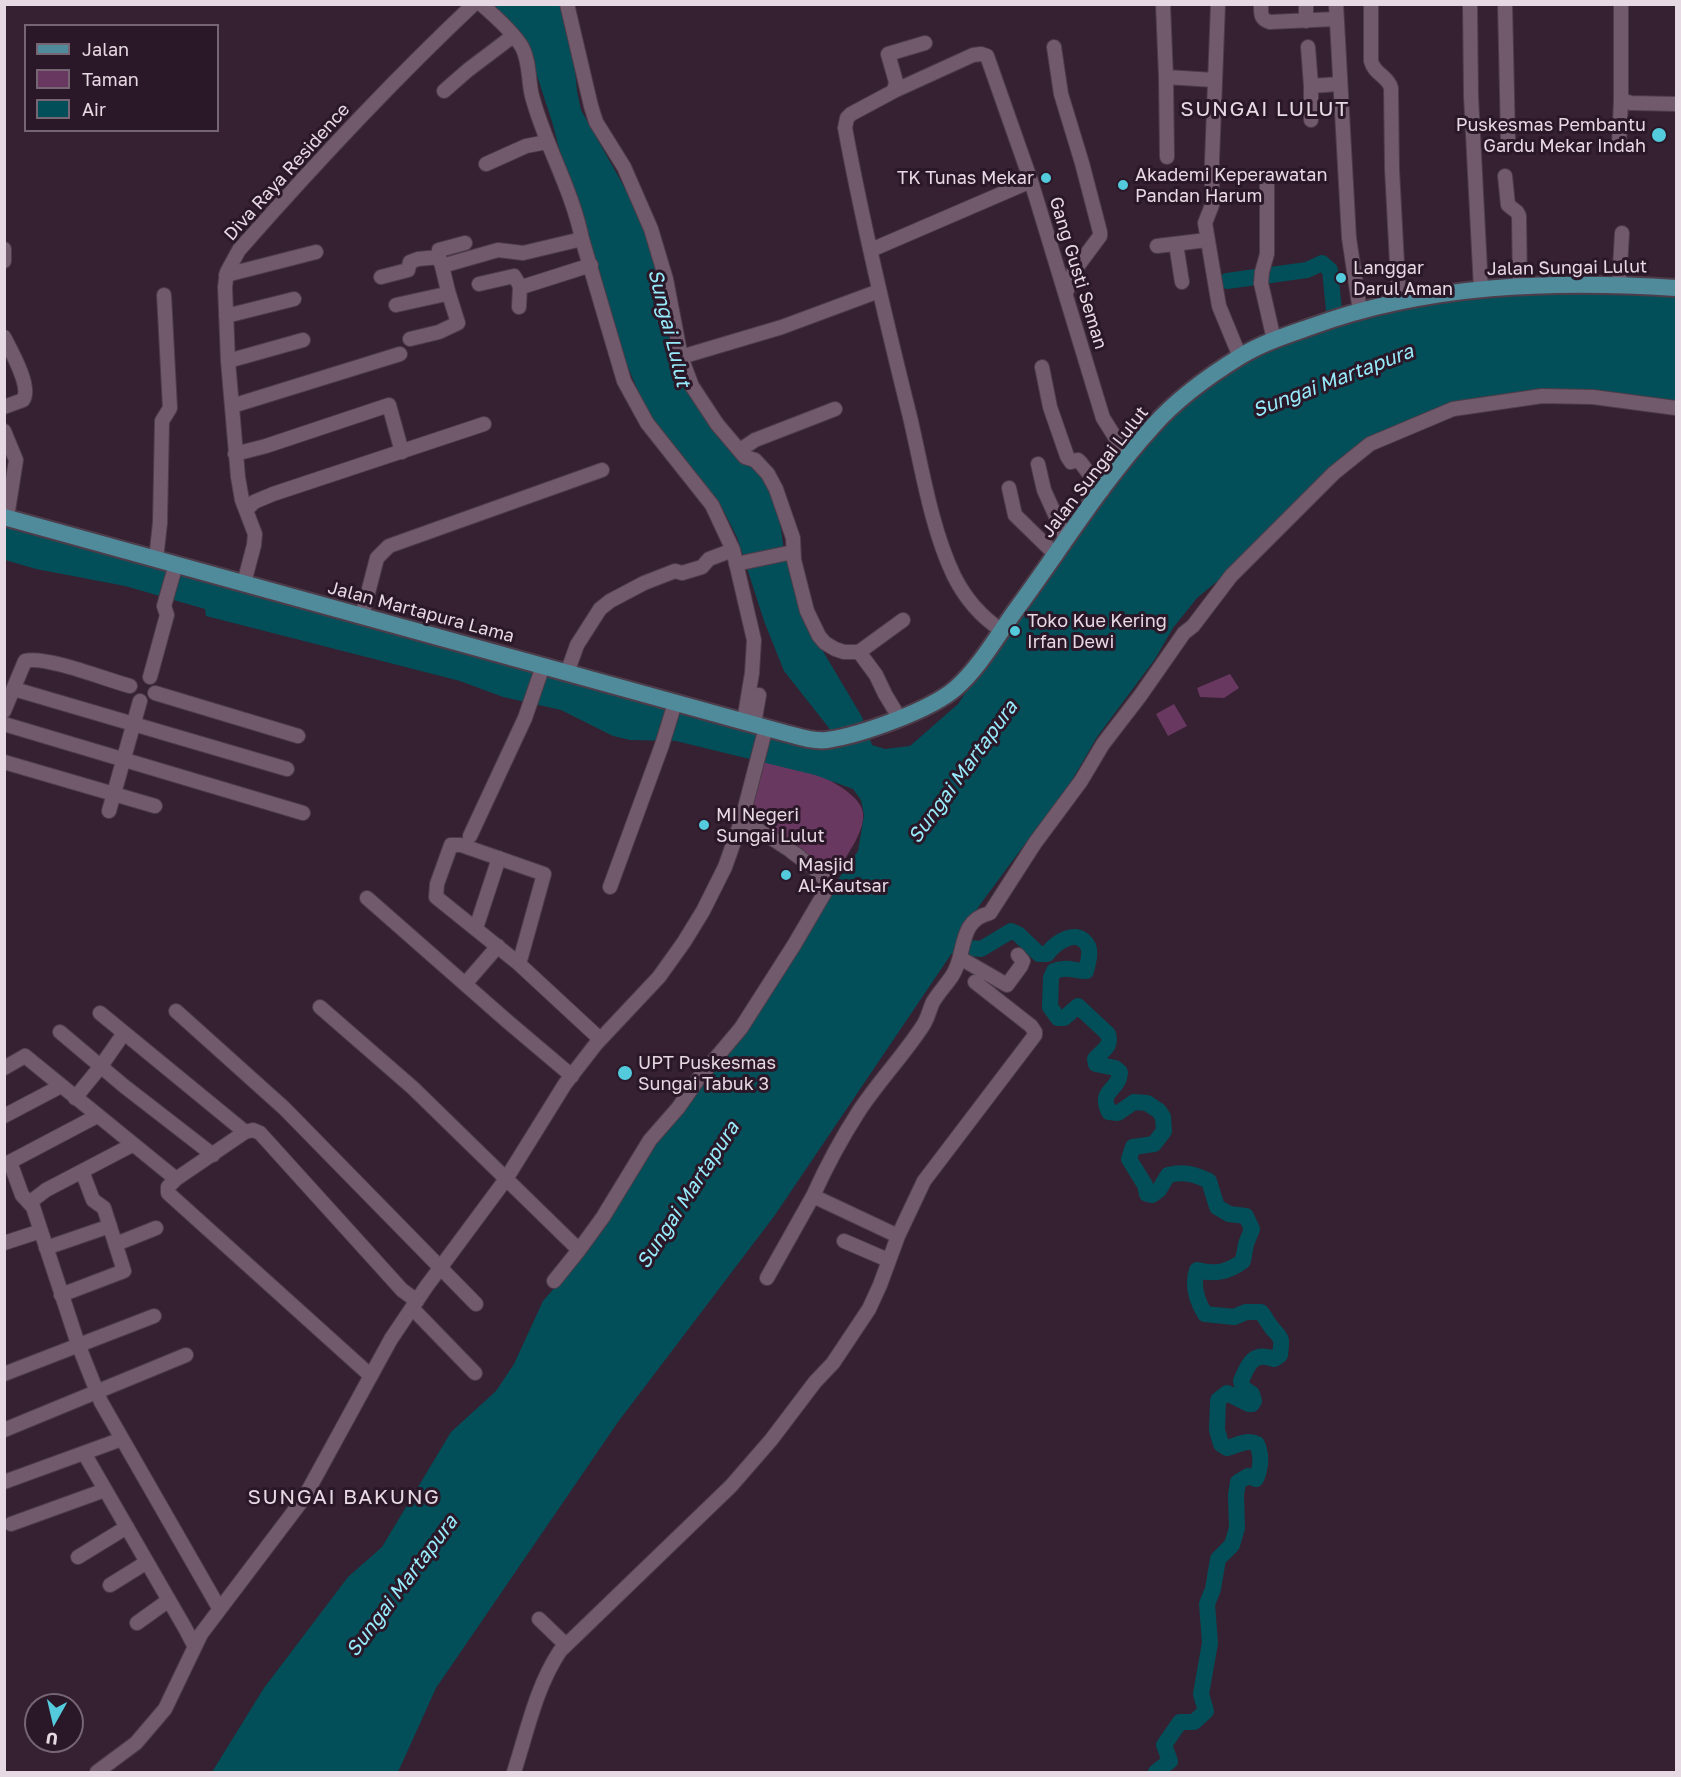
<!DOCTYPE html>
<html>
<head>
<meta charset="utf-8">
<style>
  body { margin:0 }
  #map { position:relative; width:1681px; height:1777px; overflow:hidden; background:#352131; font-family:"Golos Text",sans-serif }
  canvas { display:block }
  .frame { position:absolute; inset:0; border:6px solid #e7d9e3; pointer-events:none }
  .legend { position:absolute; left:24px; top:24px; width:195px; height:108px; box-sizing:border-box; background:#2a1727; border:2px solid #766572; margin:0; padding:8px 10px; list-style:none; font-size:18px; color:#e7d9e3 }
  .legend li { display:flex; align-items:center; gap:12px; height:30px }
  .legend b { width:30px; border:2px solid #766572 }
  .north { position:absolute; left:24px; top:1693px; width:60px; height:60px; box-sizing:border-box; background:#2a1727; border:2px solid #766572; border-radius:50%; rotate:188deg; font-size:16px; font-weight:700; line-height:24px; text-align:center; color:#e7d9e3 }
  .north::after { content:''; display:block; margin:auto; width:21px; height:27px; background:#54cadd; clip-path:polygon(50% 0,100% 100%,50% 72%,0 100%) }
</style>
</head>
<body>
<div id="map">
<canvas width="1681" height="1777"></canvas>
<div class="frame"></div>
<ul class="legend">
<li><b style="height:8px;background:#508b9c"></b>Jalan</li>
<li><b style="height:16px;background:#693861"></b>Taman</li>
<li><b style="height:16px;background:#034f59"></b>Air</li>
</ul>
<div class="north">U</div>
</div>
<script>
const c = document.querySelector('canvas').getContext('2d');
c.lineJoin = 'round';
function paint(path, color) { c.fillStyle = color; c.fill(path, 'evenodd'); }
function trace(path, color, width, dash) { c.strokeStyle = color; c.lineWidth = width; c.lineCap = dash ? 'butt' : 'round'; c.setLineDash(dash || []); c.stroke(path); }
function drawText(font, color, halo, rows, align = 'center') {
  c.font = font + ' "Golos Text",sans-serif'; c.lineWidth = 6; c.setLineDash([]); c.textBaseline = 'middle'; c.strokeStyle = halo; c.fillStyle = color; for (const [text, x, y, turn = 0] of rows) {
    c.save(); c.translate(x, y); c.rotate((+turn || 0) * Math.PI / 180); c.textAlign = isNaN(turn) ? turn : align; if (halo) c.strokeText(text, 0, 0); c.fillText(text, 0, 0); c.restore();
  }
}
paint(new Path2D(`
  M 1230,674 L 1239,688 L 1224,698 L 1200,697 L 1197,688 Z
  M 1174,704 L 1187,726 L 1168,736 L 1156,714 Z
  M 762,760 C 774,763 786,764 798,767 C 816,772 856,791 862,809 C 866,820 859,835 854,844 C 847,855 842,866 832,874 L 749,818 Z`), '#693861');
paint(new Path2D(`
  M 491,5 L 563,5 L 574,58 L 577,91 L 581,110 L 631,199 L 649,243 L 677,363 L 756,467 L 778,508 L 783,544 L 798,600 L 817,641 L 862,717 L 872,745 L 885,749 L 910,746 L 958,704 L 998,644 L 1138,451 L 1200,391 L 1260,353 L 1348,321 L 1449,295 L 1565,287 L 1676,294 L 1676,405 L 1606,396 L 1454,407 L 1373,441 L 1245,558 L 1197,598 L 1173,628 L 1155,659 L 1097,737 L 1057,806 L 1042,821 L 979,906 L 956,947 L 775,1215 L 618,1422 L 436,1688 L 398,1772 L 212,1772 L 264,1688 L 348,1577 L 382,1547 L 451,1432 L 496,1391 L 514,1364 L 543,1301 L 577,1262 L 634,1169 L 858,851 L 864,815 L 861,800 L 853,789 L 815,775 L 676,741 L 630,740 L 613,736 L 561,710 L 503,697 L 460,681 L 206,616 L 205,609 L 125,586 L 36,569 L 5,560 L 4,527 L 743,728 L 819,747 L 834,747 L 829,728 L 784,671 L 764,621 L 737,537 L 718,500 L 685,464 L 651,422 L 617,341 L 585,223 L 562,160 L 553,125 L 533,63 L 508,18 Z`), '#034f59');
trace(new Path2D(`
  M 1227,281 L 1307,270 L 1322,263 L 1330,270 L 1336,331
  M 949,943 L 956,947 L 981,949 L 1011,931 L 1018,934 L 1039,954 L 1047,954 C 1056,942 1078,927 1088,946 C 1091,953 1088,963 1086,971 C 1075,971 1067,966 1054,971 L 1051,978 L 1050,1007 L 1058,1018 L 1064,1018 L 1078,1006 L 1108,1034 C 1112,1048 1102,1050 1095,1059 L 1096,1064 L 1115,1068 L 1120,1072 C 1119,1092 1098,1089 1109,1112 L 1118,1113 L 1134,1102 L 1147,1103 L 1159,1111 L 1163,1117 L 1164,1131 L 1154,1144 L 1133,1147 L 1129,1159 L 1145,1185 L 1147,1194 L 1152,1195 L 1159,1190 L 1168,1175 C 1184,1171 1194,1174 1209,1181 L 1217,1207 L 1229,1214 L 1246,1216 L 1252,1229 L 1246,1244 L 1243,1261 C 1228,1272 1215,1275 1197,1270 C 1192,1285 1197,1301 1205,1314 L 1234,1317 L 1246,1312 L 1261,1312 C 1265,1317 1268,1323 1272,1328 C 1283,1341 1282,1337 1280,1355 L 1274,1359 C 1253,1351 1248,1364 1241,1381 L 1243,1388 L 1252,1394 L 1254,1401 L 1252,1404 L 1249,1404 L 1227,1393 L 1218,1400 L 1217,1430 L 1221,1444 L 1227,1448 C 1238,1445 1247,1439 1257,1444 C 1262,1455 1261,1468 1256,1479 L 1248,1476 L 1238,1482 L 1236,1495 L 1237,1528 L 1232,1545 L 1218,1559 L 1213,1589 L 1207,1604 L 1210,1643 L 1201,1694 L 1206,1711 L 1194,1722 L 1180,1722 L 1164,1745 L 1170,1761 L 1156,1772`), '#034f59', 16);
const minor = new Path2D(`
  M 481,4 C 495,16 512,31 522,47 C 530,62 528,80 532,96 C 545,145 572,189 582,239 L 624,381 L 647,423 L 712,505 L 733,550 L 754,640 L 752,673 L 744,721
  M 567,4 L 591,106 L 596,122 L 624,167 L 651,229 L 666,279 L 681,357 L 692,386 L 717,424 L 745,457 L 755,460 L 768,474 L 776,489 L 793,538 L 794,560 L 807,611 L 819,636 L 825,643 L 835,649 L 844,652 L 859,652 L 903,620
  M 1163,4 L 1166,77 L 1214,80
  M 1218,4 L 1212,161 L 1212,205 L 1205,223 L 1219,306 L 1240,357
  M 1261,4 C 1261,14 1260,19 1270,22 L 1335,19
  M 1306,4 L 1306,21
  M 1336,4 L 1349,238 L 1360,311
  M 1371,4 L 1371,61 C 1374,74 1388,76 1391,88 L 1392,169 L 1399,301
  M 1470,4 L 1471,96 L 1481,289
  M 1505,4 L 1508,139
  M 1621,4 L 1621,100 L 1631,103 L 1676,104
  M 925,43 L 888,54 L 896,82 L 894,91 L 851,114 L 847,118 L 845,128 C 863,225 886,321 910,417 C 922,468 931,528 954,576 C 965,598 980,616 1001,630
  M 1054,47 L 1061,94 L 1082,163 L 1100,232 L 1100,236 L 1074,271 L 1066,293
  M 1308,47 L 1311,86 L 1311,120
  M 1166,77 L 1167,157
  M 1311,86 L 1339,84
  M 444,91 L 468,70 L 513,36
  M 894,91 L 973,55 L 981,54 L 987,56 L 1031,181 L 1103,418 L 1127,456
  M 1619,144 L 1621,100
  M 486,164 L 526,146 L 547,142
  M 1505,176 L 1508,205 L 1517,212 L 1519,216 L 1520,286
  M 1267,177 L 1267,254 L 1262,272 L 1261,283 L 1274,340
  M 1176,244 L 1182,282
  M 1157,246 L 1207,240
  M 4,249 L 4,261
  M 871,250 L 1031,181
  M 439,257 L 439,250 L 465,243
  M 226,275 L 316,252
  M 381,277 L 408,270 L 410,262 L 418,259 L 439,257 L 442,266
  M 479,284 L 514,276 L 520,286 L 525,286 L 591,265
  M 1619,285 L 1622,233
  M 396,305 L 446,294 L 448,291 L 442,266 L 498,250 L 523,253 L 582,239
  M 519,307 L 520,286
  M 226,316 L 294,299
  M 4,337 C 11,351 32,387 23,400 L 4,407
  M 410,339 L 439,332 L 458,323 L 448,291
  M 681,357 L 782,327 L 879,291
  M 228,361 L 303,340
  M 1042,367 L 1050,407 L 1067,456 L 1071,462 L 1078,460 L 1081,463 L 1102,491
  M 232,406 L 400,354
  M 4,431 L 16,460 L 7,517
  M 740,450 L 755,440 L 835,409
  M 235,454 L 266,446 L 389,405 L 402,452
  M 1038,464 L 1044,490 L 1066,539
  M 1009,488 L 1015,515 L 1056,555
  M 246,510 L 254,502 L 273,494 L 484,424
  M 156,559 L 160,523 L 162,421 L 170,408 L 164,295
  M 736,564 L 793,552
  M 244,583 L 254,545 L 255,534 L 242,500 L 238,477 L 228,361 L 225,287 L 227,272 L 239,250 C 314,165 391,82 474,4
  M 362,616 L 377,558 L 389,546 L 602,470
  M 859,652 L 876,675 L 885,694 L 900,719
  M 567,673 L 577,645 L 600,609 L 610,601 L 644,583 L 675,571 L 682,573 L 702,567 L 709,559 L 733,550
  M 150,677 L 167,615 L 164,606 L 176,564
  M 14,689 L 287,769
  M 155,693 L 298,736
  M 4,711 L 25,661 C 45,655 107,680 130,686
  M 4,724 L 303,813
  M 754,724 L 759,695
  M 4,762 L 155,806
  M 109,811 L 140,701
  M 742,819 L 799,856
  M 470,836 L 525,718 L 543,666
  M 610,887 L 662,745 L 675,703
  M 367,898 L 507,1021 L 572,1076
  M 476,928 L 499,858
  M 960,958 L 1007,985 L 1021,966 L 1023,961 L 1018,955
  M 518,963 L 521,957 L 544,874 L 461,845 L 451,845 L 437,884 L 436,897 L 518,963 L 600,1039
  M 465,984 L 498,946
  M 320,1007 L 413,1088 L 579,1250 L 554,1281
  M 176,1011 L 284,1108 L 476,1304
  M 100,1013 L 245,1132
  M 60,1032 L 124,1086 L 213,1155
  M 4,1068 L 25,1056 L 176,1179
  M 75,1098 L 101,1066 L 124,1033
  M 4,1116 L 61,1086
  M 10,1162 L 22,1195 L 33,1207 L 78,1344 L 101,1402 L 219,1608
  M 4,1165 L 97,1116
  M 813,1196 C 826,1167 841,1139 859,1111 C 878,1082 903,1056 922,1027 C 928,1019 929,1010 933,1002 C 939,992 946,985 952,976 C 967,954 957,921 990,913 L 1035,843 L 1081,781 L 1103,744 L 1140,696 L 1184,633 L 1193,626 L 1231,576 L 1334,473 L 1370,444 L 1453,409 L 1542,396 L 1593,397 L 1676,408
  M 29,1203 L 46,1190 L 132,1145
  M 844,1241 L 888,1260
  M 4,1243 L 41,1231
  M 116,1244 L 156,1228
  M 46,1248 L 110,1226
  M 579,1250 L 603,1217 L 650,1140 L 678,1108 L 699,1078 L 741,1028 L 794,945 L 828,887 C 824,872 803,861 791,851
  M 767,1278 L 813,1196 L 898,1236
  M 61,1295 L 124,1271 L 104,1208 L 93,1200 L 82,1171
  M 412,1308 L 475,1373
  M 4,1374 L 154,1316
  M 371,1376 L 168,1193 L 168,1187 L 176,1179 L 245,1132 L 253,1130 L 260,1133 L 402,1290 L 417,1301
  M 4,1430 L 186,1355
  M 84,1453 L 185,1628 L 195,1647
  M 4,1482 L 122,1439
  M 11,1524 L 105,1490
  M 78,1557 L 127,1527
  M 110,1585 L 147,1562
  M 539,1619 L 566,1645
  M 137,1623 L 169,1600
  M 97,1772 L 136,1743 L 165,1709 L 201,1634 L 304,1498 L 391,1339 L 426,1287 L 506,1179 L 565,1084 L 596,1044 L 659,977 L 684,942 L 703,911 L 725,867 L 742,819 L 766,727
  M 514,1772 C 527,1732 536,1687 560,1651 L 731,1486 L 771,1440 L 815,1382 L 833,1363 L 869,1309 L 880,1285 L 898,1236 L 924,1181 L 1035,1035 L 1035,1032 L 1031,1026 L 975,982`);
const major = new Path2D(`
  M 4,517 L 785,733 C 798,736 813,742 827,740 C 861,735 931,710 956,688 C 981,666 998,634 1018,607 C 1062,547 1102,482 1153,426 C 1177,399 1210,375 1241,356 C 1262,343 1287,335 1310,327 C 1427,284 1553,280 1676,288`);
trace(minor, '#4d3c49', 16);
trace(major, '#4d3c49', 20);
trace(minor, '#715a6c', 14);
trace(major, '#508b9c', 16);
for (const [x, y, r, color] of [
  [1659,135,8,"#54cadd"],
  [1046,178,6,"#54cadd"],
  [1123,185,6,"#54cadd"],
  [1341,278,6,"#54cadd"],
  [1015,631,6,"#54cadd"],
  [704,825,6,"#54cadd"],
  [786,875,6,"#54cadd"],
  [625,1073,8,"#54cadd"]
]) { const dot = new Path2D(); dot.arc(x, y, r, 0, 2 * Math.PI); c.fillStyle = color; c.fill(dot); trace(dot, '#2a1727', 2); }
drawText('18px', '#e7d9e3', '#2a1727', [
  ["Puskesmas Pembantu",1646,125,"right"],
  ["Gardu Mekar Indah",1646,146,"right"],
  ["Akademi Keperawatan",1135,175],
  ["Pandan Harum",1135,196],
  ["TK Tunas Mekar",1034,178,"right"],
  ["Langgar",1353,268],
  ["Darul Aman",1353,289],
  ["Toko Kue Kering",1027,621],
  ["Irfan Dewi",1027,642],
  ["MI Negeri",716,815],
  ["Sungai Lulut",716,836],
  ["Masjid",798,865],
  ["Al-Kautsar",798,886],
  ["UPT Puskesmas",638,1063],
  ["Sungai Tabuk 3",638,1084]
], 'left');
drawText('18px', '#e7d9e3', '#2a1727', [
  ["Diva Raya Residence",287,172,-48],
  ["Jalan Sungai Lulut",1567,268,-1],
  ["Gang Gusti Seman",1078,273,73],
  ["Jalan Sungai Lulut",1095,472,-52],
  ["Jalan Martapura Lama",421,612,15]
]);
drawText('italic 20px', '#97ecfb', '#2a1727', [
  ["Sungai Lulut",669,328,76],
  ["Sungai Martapura",1333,381,-21],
  ["Sungai Martapura",963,772,-54],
  ["Sungai Martapura",688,1195,-57],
  ["Sungai Martapura",402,1586,-53]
]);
c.letterSpacing = '1.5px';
drawText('21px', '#e7d9e3', '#2a1727', [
  ["SUNGAI LULUT",1265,109],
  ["SUNGAI BAKUNG",344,1497]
]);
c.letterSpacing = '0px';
</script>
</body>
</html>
